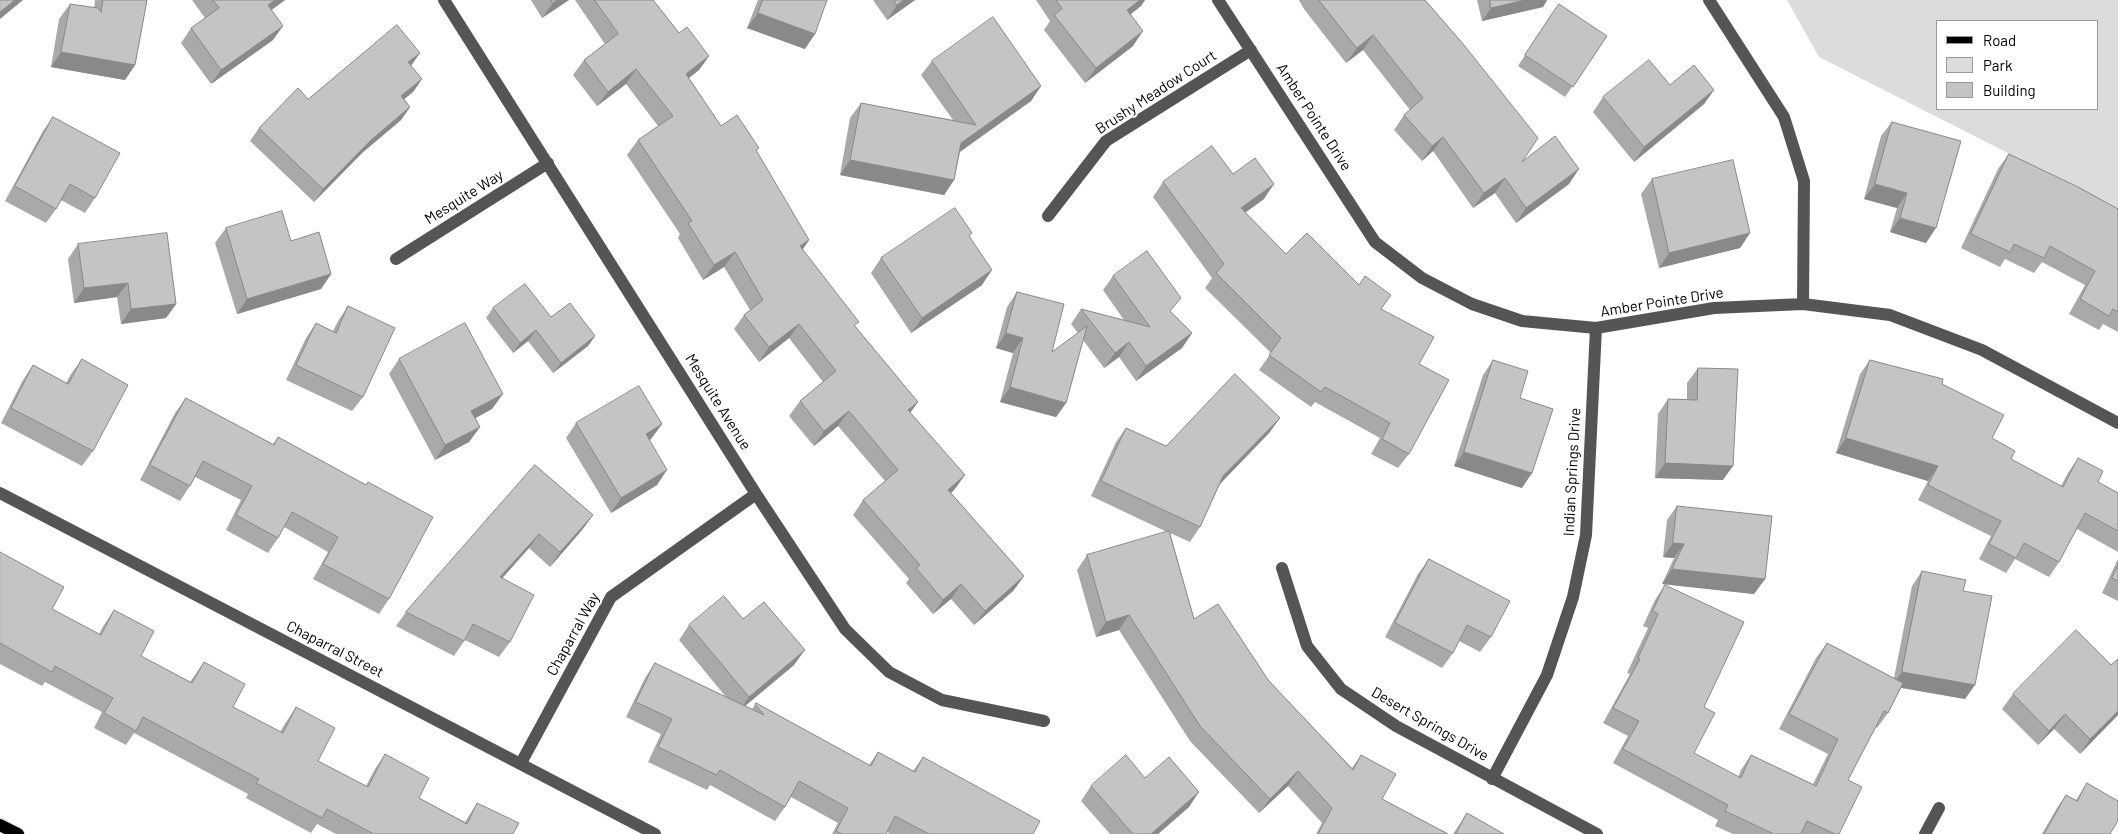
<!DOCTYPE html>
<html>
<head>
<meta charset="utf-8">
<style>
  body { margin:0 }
  #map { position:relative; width:2118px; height:834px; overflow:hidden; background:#fff; font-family:Barlow,sans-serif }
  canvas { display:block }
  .legend { position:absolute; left:1936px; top:20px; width:162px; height:90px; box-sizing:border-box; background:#fff; border:1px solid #999; margin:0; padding:6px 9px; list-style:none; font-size:15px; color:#000 }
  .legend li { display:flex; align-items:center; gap:10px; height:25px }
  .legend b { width:25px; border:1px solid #999 }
</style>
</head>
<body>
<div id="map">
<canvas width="2118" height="834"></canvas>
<ul class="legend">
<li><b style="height:6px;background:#000"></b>Road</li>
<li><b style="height:14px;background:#dcdcdc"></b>Park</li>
<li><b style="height:14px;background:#c4c4c4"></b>Building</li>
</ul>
</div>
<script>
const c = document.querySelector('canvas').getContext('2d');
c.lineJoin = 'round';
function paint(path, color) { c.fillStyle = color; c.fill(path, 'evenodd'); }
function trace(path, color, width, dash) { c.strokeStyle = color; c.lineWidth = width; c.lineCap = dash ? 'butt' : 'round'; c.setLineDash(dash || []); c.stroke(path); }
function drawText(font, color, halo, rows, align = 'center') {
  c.font = font + ' Barlow,sans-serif'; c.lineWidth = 4; c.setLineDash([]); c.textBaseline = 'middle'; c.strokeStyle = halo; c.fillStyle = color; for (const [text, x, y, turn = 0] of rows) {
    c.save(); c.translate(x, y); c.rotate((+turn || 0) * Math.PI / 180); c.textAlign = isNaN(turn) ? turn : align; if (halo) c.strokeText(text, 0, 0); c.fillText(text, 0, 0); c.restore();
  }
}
paint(new Path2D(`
  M 1787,0 L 2118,0 L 2118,209 L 1819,57 ZM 1937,21 L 2097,21 L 2097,109 L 1937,109 Z`), '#dcdcdc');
const major = new Path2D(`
  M 0,825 L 18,834`);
trace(major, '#dbdbdb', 14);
trace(new Path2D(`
  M 444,0 L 756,494 L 845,629 L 889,672 L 942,700 L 1044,721
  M 1218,0 L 1375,242 L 1422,278 L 1472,304 L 1522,321 L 1596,328 L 1714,308 L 1803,304 L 1890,315 L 1982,350 L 2118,423
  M 1709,0 L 1784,117 L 1804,181 L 1803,304
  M 1048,216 L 1106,141 L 1251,50
  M 396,259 L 548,163
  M 0,493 L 655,834
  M 1282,568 L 1307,646 L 1341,689 L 1396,726 L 1597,834
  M 521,763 L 611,597 L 756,494
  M 1492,779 L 1547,675 L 1573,597 L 1586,535 L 1596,328
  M 1925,834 L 1939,808`), '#555', 12);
trace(major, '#000', 12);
paint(new Path2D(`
  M 95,0 L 147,0 L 135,65 L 125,80 L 51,67 L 59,19 L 70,4 L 94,8 Z
  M 192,0 L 285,0 L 271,10 L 273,40 L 211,84 L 181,43 L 191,28 L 205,18 Z
  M 531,0 L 569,0 L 542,18 Z
  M 575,0 L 653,0 L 679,33 L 709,56 L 699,70 L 689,78 L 721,126 L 756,151 L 809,240 L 802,250 L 855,326 L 918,402 L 910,413 L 965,475 L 954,490 L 951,493 L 1024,576 L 1013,591 L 974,625 L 951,599 L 933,614 L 906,583 L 909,579 L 853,515 L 863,500 L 885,481 L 838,426 L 814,446 L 789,416 L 800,401 L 823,382 L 789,338 L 759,362 L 734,329 L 744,315 L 750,310 L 724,267 L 703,280 L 678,238 L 680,234 L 627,155 L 638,140 L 658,126 L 626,84 L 597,106 L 573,75 L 584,60 L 605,44 Z
  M 758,0 L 827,0 L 805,49 L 747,28 Z
  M 873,0 L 915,0 L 887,20 Z
  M 1036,0 L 1145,0 L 1141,6 L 1130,14 L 1133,46 L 1085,83 L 1044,30 L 1050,21 Z
  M 1299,0 L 1425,0 L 1522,162 L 1569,184 L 1516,223 L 1495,193 L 1473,208 L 1433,151 L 1422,161 L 1394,130 L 1404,115 L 1410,110 L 1363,50 L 1346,63 L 1304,9 Z
  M 1477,0 L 1547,0 L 1543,7 L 1482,21 Z
  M 1551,15 L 1607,36 L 1565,97 L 1518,66 Z
  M 932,61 L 1041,86 L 1031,101 L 960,152 L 954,180 L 944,195 L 840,175 L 850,118 L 861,103 L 953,120 L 921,75 Z
  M 411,66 L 422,79 L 413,92 L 404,99 L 410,107 L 401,120 L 362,153 L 314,202 L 250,141 L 259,128 L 308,99 Z
  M 1670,85 L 1714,90 L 1704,104 L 1634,162 L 1593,112 L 1603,97 Z
  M 53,117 L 95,198 L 85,213 L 61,200 L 56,209 L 46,223 L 5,201 L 43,131 Z
  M 1892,122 L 1926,243 L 1890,232 L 1897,208 L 1864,199 L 1881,136 Z
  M 2009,154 L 2118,209 L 2118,332 L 2103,324 L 2099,330 L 2069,314 L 2085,285 L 2042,262 L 2034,273 L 2005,259 L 2000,267 L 1961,248 L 1998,169 Z
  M 1233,174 L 1264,199 L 1245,213 L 1286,254 L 1382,309 L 1419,364 L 1409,454 L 1398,468 L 1371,454 L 1380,438 L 1315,402 L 1311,407 L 1259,370 L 1271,353 L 1205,288 L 1212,278 L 1153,197 L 1163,182 Z
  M 1652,179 L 1750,233 L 1740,248 L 1659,268 L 1641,194 Z
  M 226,228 L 291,241 L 331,274 L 321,289 L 237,314 L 215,243 Z
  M 970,236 L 982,285 L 911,333 L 871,273 L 881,258 Z
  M 78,244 L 176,304 L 166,318 L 121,324 L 117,297 L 74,303 L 68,259 Z
  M 1113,276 L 1171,312 L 1192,333 L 1182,348 L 1136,381 L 1119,357 L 1104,368 L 1083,340 L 1066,403 L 1056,417 L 1000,402 L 1013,353 L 996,348 L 1007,307 L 1017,292 L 1052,352 L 1078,333 L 1071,324 L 1081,309 L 1124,320 L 1103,290 Z
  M 348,306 L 363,397 L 352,411 L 286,380 L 306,338 L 316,323 L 333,331 L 338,321 Z
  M 493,308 L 551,317 L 595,336 L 588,346 L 553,373 L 528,341 L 513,353 L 486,318 Z
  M 82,359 L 93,451 L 82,466 L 1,423 L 23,380 L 33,365 L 66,383 L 71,374 Z
  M 399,359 L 492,409 L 475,418 L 480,427 L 469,442 L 435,460 L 389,374 Z
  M 1493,360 L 1520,398 L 1522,488 L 1454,466 L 1483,375 Z
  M 1870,360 L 1942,384 L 2011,459 L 2061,486 L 2068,473 L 2078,458 L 2098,482 L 2118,493 L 2118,552 L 2077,529 L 2059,562 L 2049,577 L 2015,559 L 2006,573 L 1979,559 L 1991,536 L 1918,500 L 1928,481 L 1836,453 L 1860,374 Z
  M 1698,368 L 1723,480 L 1655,478 L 1658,414 L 1668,399 L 1687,399 L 1687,383 Z
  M 186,398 L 273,444 L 278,437 L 366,485 L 368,482 L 389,599 L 379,614 L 313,579 L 328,552 L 284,527 L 278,538 L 268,553 L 226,530 L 241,500 L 195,477 L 190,486 L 180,501 L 140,480 L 175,413 Z
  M 1280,418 L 1269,433 L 1220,484 L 1200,527 L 1190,542 L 1170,533 L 1194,619 L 1269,681 L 1352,768 L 1361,755 L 1382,799 L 1448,834 L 1316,834 L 1322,823 L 1288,786 L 1259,813 L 1190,741 L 1119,630 L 1096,637 L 1077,570 L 1087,555 L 1167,532 L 1091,496 L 1116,442 L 1126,428 L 1166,446 Z
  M 576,423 L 662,424 L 651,439 L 649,440 L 657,485 L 611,513 L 566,438 Z
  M 535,465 L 593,515 L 582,530 L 550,567 L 529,548 L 502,578 L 510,642 L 499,657 L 465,640 L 454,656 L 396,626 L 406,612 Z
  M 1677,506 L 1765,579 L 1754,594 L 1662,584 L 1674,558 L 1663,557 L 1667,520 Z
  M 0,552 L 52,609 L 99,634 L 104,625 L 114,610 L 141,656 L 190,682 L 204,662 L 233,707 L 280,732 L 286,722 L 296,707 L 318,761 L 366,786 L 375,769 L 385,754 L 419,798 L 465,822 L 477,803 L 513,834 L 336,834 L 317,824 L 311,833 L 246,798 L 248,794 L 134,733 L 126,745 L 94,728 L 102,712 L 45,682 L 42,686 L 0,664 Z
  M 1429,559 L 1491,637 L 1480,652 L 1459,641 L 1453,653 L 1442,668 L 1385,637 L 1418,574 Z
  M 2118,559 L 2118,601 L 2102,593 Z
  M 1922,571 L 1963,591 L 1965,699 L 1901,688 L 1888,713 L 1877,728 L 1876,727 L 1848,780 L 1839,834 L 1733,834 L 1715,826 L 1718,820 L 1613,763 L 1628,736 L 1603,723 L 1630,674 L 1627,673 L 1648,628 L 1643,626 L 1655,600 L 1665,585 L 1704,707 L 1694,753 L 1738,777 L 1741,770 L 1751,755 L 1813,784 L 1828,754 L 1779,729 L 1816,658 L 1827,643 L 1894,678 L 1912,586 Z
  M 743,619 L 794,665 L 745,706 L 752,709 L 756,703 L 869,765 L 878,752 L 913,771 L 923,757 L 1033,834 L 890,834 L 887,832 L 886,834 L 832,834 L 838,823 L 791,797 L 785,807 L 775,821 L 710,785 L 707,790 L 648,762 L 661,734 L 626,717 L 645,678 L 655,663 L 726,697 L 679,640 L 689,625 Z
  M 2111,665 L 2118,715 L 2080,754 L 2054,729 L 2038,745 L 2002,709 L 2013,694 Z
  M 1145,778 L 1189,807 L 1158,834 L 1110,834 L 1081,801 L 1091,786 Z
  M 2087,783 L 2110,834 L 2042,834 L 2057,808 L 2066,795 L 2076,800 Z
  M 1467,813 L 1504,834 L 1453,834 Z`), '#a9a9a9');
paint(new Path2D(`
  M 15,0 L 23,0 L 0,19 L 0,12 Z
  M 275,0 L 285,0 L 258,20 L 268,5 Z
  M 557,0 L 569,0 L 542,18 L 553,3 Z
  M 904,0 L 915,0 L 887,20 L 897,5 Z
  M 1140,0 L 1145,0 L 1141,6 L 1117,25 L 1127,10 Z
  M 1525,0 L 1547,0 L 1543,7 L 1482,21 L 1491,8 Z
  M 758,13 L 815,34 L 805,49 L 747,28 Z
  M 283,26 L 273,40 L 211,84 L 221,70 Z
  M 1143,31 L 1133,46 L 1085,83 L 1096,68 Z
  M 1373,35 L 1363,50 L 1346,63 L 1357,48 Z
  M 61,52 L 135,65 L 125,80 L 51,67 Z
  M 420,53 L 411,66 L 408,62 Z
  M 709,56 L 699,70 L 676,88 L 686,74 Z
  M 636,69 L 626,84 L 597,106 L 608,92 Z
  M 422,79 L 413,92 L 392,109 L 401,96 Z
  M 1041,86 L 1031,101 L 951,158 L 961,143 Z
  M 1714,90 L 1704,104 L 1634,162 L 1644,147 Z
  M 410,107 L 401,120 L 362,153 L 314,202 L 323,189 L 371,140 Z
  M 1443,137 L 1433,151 L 1422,161 L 1432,146 Z
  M 850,160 L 954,180 L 944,195 L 840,175 Z
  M 1579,169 L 1569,184 L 1516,223 L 1526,208 Z
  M 1505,178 L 1495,193 L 1473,208 L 1484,193 Z
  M 1274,184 L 1264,199 L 1230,223 L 1241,208 Z
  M 1875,184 L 1907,193 L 1897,208 L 1864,199 Z
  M 1900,218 L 1936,228 L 1926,243 L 1890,232 Z
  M 1750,233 L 1740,248 L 1659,268 L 1669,253 Z
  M 809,240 L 799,255 L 800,246 Z
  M 735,252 L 724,267 L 703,280 L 714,265 Z
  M 992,270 L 982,285 L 911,333 L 922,318 Z
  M 331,274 L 321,289 L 237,314 L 247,299 Z
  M 128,283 L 117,297 L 74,303 L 84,288 Z
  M 176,304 L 166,318 L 121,324 L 131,309 Z
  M 799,324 L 789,338 L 759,362 L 769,347 Z
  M 536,330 L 528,341 L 513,353 L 520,343 Z
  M 1006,333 L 1023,338 L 1013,353 L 996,348 Z
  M 1192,333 L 1182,348 L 1136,381 L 1146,366 Z
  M 595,336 L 588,346 L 553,373 L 561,363 Z
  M 1129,342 L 1119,357 L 1104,368 L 1115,353 Z
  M 1010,387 L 1066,403 L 1056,417 L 1000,402 Z
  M 503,394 L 492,409 L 461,426 L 471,411 Z
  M 918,402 L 907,417 L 908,410 Z
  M 849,411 L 838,426 L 814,446 L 824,431 Z
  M 1280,418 L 1269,433 L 1213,491 L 1223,476 Z
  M 662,424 L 651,439 L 635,449 L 646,434 Z
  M 480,427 L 469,442 L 435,460 L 445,445 Z
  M 1846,438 L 1938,466 L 1928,481 L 1836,453 Z
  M 1464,452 L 1532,473 L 1522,488 L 1454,466 Z
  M 1665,463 L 1733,466 L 1723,480 L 1655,478 Z
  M 667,470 L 657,485 L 611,513 L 621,498 Z
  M 965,475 L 954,490 L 938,504 L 948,490 Z
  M 593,515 L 582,530 L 550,567 L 560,552 Z
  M 539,534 L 529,548 L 490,592 L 500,577 Z
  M 1673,543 L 1684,544 L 1674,558 L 1663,557 Z
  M 1672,569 L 1765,579 L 1754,594 L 1662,584 Z
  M 1024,576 L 1013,591 L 974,625 L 985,611 Z
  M 961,584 L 951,599 L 933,614 L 943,600 Z
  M 1129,615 L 1119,630 L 1096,637 L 1106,622 Z
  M 805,650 L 794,665 L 739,711 L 749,697 Z
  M 1902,672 L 1975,685 L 1965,699 L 1892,686 Z
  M 2118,711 L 2118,715 L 2080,754 L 2090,739 Z
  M 2065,714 L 2054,729 L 2038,745 L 2049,731 Z
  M 1298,771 L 1288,786 L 1259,813 L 1270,799 Z
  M 1199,792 L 1189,807 L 1158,834 L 1151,834 Z`), '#898989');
const building = new Path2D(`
  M 0,0 L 15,0 L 0,12 Z
  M 103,0 L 147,0 L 135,65 L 61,52 L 70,4 L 98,8 L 101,12 Z
  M 213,0 L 275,0 L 268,5 L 283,26 L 221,70 L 191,28 L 219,8 Z
  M 551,0 L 557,0 L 553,3 Z
  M 595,0 L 653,0 L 679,33 L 687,27 L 709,56 L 686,74 L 721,126 L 737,115 L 759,148 L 756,150 L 809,240 L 800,246 L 859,322 L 854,325 L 918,402 L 908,410 L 965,475 L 948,490 L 1024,576 L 985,611 L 961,584 L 943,600 L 916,568 L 920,565 L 863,500 L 898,470 L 849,411 L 824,431 L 800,401 L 836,371 L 799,324 L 769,347 L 744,315 L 763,300 L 735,252 L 714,265 L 688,223 L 692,221 L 638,140 L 673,116 L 636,69 L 608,92 L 584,60 L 618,34 Z
  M 763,0 L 827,0 L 815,34 L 758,13 Z
  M 894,0 L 904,0 L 897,5 Z
  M 1056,0 L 1140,0 L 1127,10 L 1143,31 L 1096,68 L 1054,15 L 1062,9 Z
  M 1319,0 L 1425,0 L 1464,45 L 1538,138 L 1522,162 L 1555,136 L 1579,169 L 1526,208 L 1505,178 L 1484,193 L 1443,137 L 1432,146 L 1404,115 L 1423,98 L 1373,35 L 1357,48 Z
  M 1490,0 L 1525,0 L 1491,8 Z
  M 1559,4 L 1607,36 L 1573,87 L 1525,55 Z
  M 993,17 L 1041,86 L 961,143 L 954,180 L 850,160 L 861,103 L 976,125 L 932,61 Z
  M 397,25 L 420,53 L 408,62 L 422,79 L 401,96 L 410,107 L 371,140 L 323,189 L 259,128 L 298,88 L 308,99 Z
  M 1649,60 L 1670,85 L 1694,65 L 1714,90 L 1644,147 L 1603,97 Z
  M 53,117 L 120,153 L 95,198 L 70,184 L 56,209 L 15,186 Z
  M 1892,122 L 1961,141 L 1936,228 L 1900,218 L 1907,193 L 1875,184 Z
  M 1212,146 L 1233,174 L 1255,158 L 1274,184 L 1241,208 L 1286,254 L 1307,233 L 1359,285 L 1365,276 L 1391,295 L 1381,309 L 1434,337 L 1419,364 L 1449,380 L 1409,454 L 1382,439 L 1390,423 L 1325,387 L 1321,392 L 1269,355 L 1281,338 L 1216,273 L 1224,264 L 1163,182 Z
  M 2009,154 L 2078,187 L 2118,209 L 2118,312 L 2113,309 L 2109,316 L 2080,299 L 2095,271 L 2050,246 L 2044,258 L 2014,244 L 2010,252 L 1971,234 Z
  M 1733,160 L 1750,233 L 1669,253 L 1652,179 Z
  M 955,208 L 972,233 L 969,236 L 992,270 L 922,318 L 881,258 Z
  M 282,211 L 291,241 L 319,232 L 331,274 L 247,299 L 226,228 Z
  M 167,233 L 176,304 L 131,309 L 128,283 L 84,288 L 78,244 Z
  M 1147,251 L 1181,298 L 1170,311 L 1192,333 L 1146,366 L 1129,342 L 1115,353 L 1081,309 L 1150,327 L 1113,276 Z
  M 525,284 L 551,317 L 570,303 L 595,336 L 561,363 L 536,330 L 520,343 L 493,308 Z
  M 1017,292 L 1064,304 L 1052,352 L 1087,326 L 1066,403 L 1010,387 L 1023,338 L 1006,333 Z
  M 348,306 L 395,328 L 363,397 L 296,365 L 316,323 L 336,333 Z
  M 465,323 L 503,394 L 471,411 L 480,427 L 445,445 L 399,359 Z
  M 82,359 L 128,385 L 93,451 L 11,408 L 33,365 L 68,384 Z
  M 1493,360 L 1528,371 L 1520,398 L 1553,409 L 1532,473 L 1464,452 Z
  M 1870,360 L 1943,379 L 1942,384 L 2004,415 L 1992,438 L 2015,451 L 2011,459 L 2063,487 L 2078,458 L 2103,471 L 2098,482 L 2118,493 L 2118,531 L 2085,513 L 2059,562 L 2024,543 L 2016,558 L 1989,544 L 2001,521 L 1928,485 L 1938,466 L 1846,438 Z
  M 1698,368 L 1738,369 L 1733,466 L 1665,463 L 1668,399 L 1697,400 Z
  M 1235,374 L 1280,418 L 1223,476 L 1200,527 L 1101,481 L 1126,428 L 1166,446 Z
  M 639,386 L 662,424 L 646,434 L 667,470 L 621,498 L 576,423 Z
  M 186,398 L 274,445 L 278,437 L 366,485 L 368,482 L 433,517 L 389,599 L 323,564 L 338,537 L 292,512 L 278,538 L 236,515 L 252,486 L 203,461 L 190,486 L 150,465 Z
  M 535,465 L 593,515 L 560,552 L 539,534 L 500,577 L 534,595 L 510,642 L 473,624 L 464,641 L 406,612 Z
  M 1677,506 L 1772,516 L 1765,579 L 1672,569 L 1684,544 L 1673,543 Z
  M 1169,531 L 1194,619 L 1218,604 L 1269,681 L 1353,770 L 1361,755 L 1396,774 L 1382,799 L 1448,834 L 1318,834 L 1332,808 L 1298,771 L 1270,799 L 1200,726 L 1129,615 L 1106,622 L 1087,555 Z
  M 0,552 L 64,587 L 52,609 L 101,635 L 114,610 L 154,631 L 141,656 L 192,683 L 204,662 L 245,684 L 233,707 L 283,733 L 296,707 L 335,728 L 318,761 L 368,787 L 385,754 L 429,778 L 419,798 L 467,824 L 477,803 L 519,823 L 513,834 L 374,834 L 327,809 L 322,818 L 256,783 L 259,779 L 143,717 L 136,731 L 104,713 L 113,698 L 55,666 L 52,672 L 0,643 Z
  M 1429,559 L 1510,601 L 1491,637 L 1467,625 L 1453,653 L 1395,623 Z
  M 2118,566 L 2118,581 L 2112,578 Z
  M 1922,571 L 1966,580 L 1963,591 L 1992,596 L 1975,685 L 1902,672 Z
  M 1665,585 L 1744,622 L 1704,707 L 1715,713 L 1694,753 L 1741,778 L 1751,755 L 1816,786 L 1838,739 L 1789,714 L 1827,643 L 1903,683 L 1888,713 L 1884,711 L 1848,780 L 1862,787 L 1839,834 L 1835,834 L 1807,821 L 1801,834 L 1774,834 L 1725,811 L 1728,805 L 1623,749 L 1639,721 L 1613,708 L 1640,659 L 1638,658 L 1658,614 L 1653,611 Z
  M 724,596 L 743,619 L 764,602 L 805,650 L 749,697 L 689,625 Z
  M 2076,630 L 2111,665 L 2118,659 L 2118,711 L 2090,739 L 2065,714 L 2049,731 L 2013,694 Z
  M 655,663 L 764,715 L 755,704 L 756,703 L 871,766 L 878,752 L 915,772 L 923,757 L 1040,821 L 1033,834 L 929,834 L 895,816 L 886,834 L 842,834 L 836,831 L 848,808 L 799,781 L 785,807 L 720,770 L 717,775 L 658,747 L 672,719 L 636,702 Z
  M 1126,755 L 1145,778 L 1169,757 L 1199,792 L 1151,834 L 1133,834 L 1091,786 Z
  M 2087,783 L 2118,801 L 2118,821 L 2110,834 L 2044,834 L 2066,795 L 2077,801 Z
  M 1467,813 L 1504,834 L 1456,834 Z`);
paint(building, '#c4c4c4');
trace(building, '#898989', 1);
drawText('15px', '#000', '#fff', [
  ["Brushy Meadow Court",1156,92,-33],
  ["Amber Pointe Drive",1314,117,57],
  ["Mesquite Way",464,197,-32],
  ["Amber Pointe Drive",1662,302,-9],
  ["Mesquite Avenue",718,402,58],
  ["Indian Springs Drive",1572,472,-87],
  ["Chaparral Way",573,634,-61],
  ["Chaparral Street",335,649,27],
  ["Desert Springs Drive",1430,724,30]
]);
</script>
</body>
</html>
